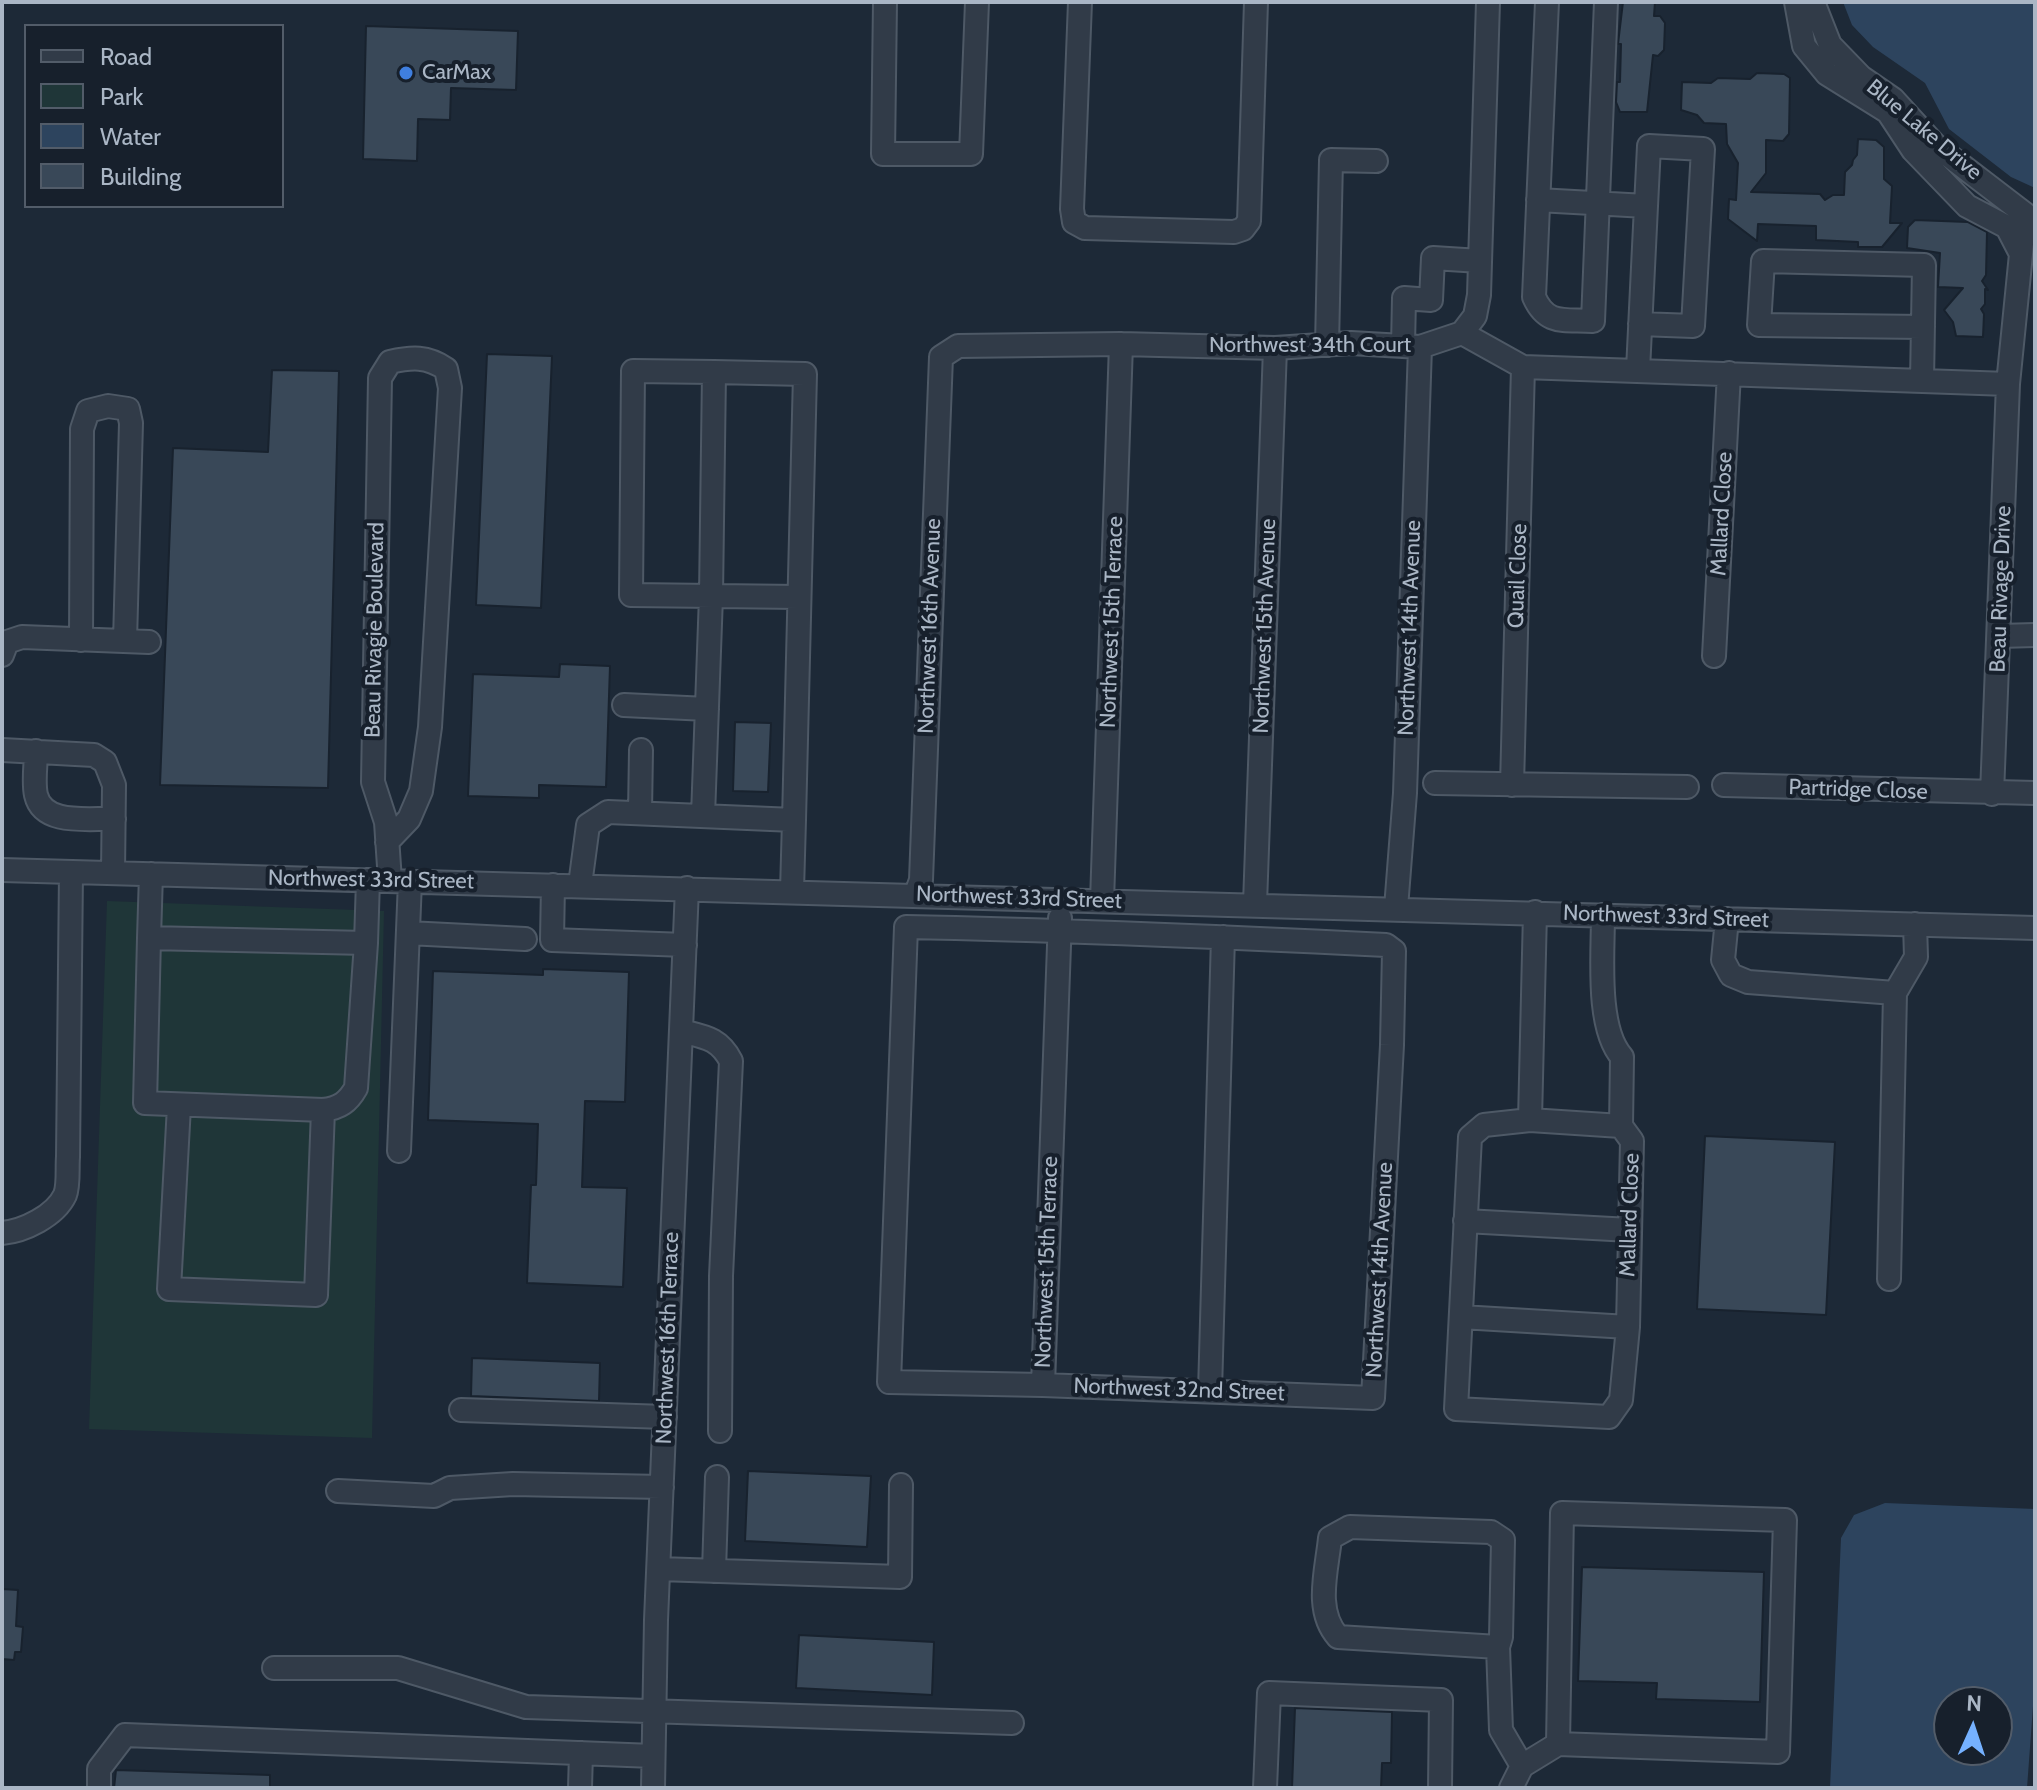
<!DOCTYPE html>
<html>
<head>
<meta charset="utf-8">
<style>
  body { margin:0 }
  #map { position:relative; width:2037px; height:1790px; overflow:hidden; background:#1d2937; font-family:Cabin,sans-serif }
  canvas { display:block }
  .frame { position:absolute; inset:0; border:4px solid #aab6c5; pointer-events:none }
  .legend { position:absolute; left:24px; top:24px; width:260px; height:184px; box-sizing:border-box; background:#17202c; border:2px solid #525c69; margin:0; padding:10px 14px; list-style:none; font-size:24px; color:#aab6c5 }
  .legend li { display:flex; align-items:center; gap:16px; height:40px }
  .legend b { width:40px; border:2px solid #525c69 }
  .north { position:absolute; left:1933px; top:1686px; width:80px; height:80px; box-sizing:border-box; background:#17202c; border:2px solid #525c69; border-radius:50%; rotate:3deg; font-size:22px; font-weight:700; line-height:32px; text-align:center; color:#aab6c5 }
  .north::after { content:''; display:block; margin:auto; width:28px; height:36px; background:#75b1ff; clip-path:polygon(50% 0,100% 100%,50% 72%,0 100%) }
</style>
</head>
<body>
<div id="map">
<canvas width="2037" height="1790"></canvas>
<div class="frame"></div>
<ul class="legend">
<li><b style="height:10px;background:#313b48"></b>Road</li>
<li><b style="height:22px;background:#1f3638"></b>Park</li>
<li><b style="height:22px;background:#2d445e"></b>Water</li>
<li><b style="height:22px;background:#394858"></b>Building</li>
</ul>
<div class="north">N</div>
</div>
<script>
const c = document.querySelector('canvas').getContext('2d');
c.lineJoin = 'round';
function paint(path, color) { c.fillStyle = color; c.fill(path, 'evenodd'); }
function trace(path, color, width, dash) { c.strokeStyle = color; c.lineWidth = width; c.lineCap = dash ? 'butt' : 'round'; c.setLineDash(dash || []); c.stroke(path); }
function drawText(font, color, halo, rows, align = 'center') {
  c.font = font + ' Cabin,sans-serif'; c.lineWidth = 8; c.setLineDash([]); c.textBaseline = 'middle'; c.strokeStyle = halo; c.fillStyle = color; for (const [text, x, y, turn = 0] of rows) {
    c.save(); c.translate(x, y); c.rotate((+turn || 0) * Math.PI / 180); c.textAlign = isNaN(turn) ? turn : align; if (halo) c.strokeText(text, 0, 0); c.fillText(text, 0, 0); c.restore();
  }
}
paint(new Path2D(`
  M 107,901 L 384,911 L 372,1438 L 89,1429 Z`), '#1f3638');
paint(new Path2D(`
  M 1843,2 L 2035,2 L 2035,188 L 2011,177 L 1949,129 L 1925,83 L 1873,47 L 1852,25 Z
  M 1885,1503 L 2035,1509 L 2035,1679 L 2027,1788 L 1830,1788 L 1841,1538 L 1854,1515 ZM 1949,1702 L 1997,1702 L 1997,1750 L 1949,1750 Z`), '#2d445e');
const building = new Path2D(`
  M 1623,2 L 1655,2 L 1654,16 L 1660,16 L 1665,23 L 1664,50 L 1658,56 L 1653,55 L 1647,112 L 1620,112 L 1616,102 L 1617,82 L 1620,82 L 1621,44 L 1618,44 Z
  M 366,26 L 518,31 L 516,90 L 451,88 L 450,120 L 418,119 L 417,161 L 363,159 Z
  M 1757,73 L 1784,74 L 1790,78 L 1789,134 L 1783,141 L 1766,140 L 1766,173 L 1751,192 L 1820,194 L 1825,200 L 1833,195 L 1844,195 L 1845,172 L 1852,165 L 1853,160 L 1857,155 L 1858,139 L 1876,140 L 1884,147 L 1884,179 L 1892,186 L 1890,223 L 1902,223 L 1882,247 L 1858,247 L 1858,242 L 1816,240 L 1816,226 L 1758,224 L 1757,241 L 1728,219 L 1729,199 L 1736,200 L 1738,163 L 1727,144 L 1726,124 L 1704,123 L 1697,115 L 1681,110 L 1682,82 L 1711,83 L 1718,78 L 1750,79 Z
  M 1915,220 L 1968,222 L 1987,232 L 1986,275 L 1982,281 L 1988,290 L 1985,289 L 1985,304 L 1981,309 L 1984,314 L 1983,337 L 1956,336 L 1953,322 L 1944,310 L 1963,288 L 1938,287 L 1940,253 L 1907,248 L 1908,227 Z
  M 487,354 L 552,356 L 541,608 L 476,605 Z
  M 272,370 L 339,371 L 328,788 L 160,785 L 173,448 L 268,452 Z
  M 560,664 L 610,666 L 606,787 L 539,785 L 539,798 L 468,796 L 473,674 L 559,677 Z
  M 735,722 L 771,723 L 768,792 L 733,791 Z
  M 543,969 L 629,972 L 625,1102 L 585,1101 L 582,1187 L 627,1188 L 623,1287 L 527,1283 L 531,1185 L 536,1185 L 538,1124 L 428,1120 L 433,971 L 543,975 Z
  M 1705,1136 L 1835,1142 L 1826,1315 L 1697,1309 Z
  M 472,1358 L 600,1363 L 599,1401 L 471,1396 Z
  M 748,1471 L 871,1476 L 867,1547 L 745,1541 Z
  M 1582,1567 L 1764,1572 L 1760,1702 L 1656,1699 L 1657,1683 L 1578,1681 Z
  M 2,1589 L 18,1590 L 16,1626 L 23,1627 L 21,1652 L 15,1652 L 14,1660 L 2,1659 Z
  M 799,1635 L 934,1642 L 932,1695 L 796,1688 Z
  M 1295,1708 L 1392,1712 L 1391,1763 L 1382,1763 L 1381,1788 L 1292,1788 Z
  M 116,1770 L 270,1775 L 270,1788 L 114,1788 Z`);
paint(building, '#394858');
trace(building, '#18222e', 2);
const minor = new Path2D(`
  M 885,2 L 883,154 L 971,154 L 977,2
  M 1080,2 L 1072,209 L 1074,222 L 1085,228 L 1234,232 L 1243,229 L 1249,221 L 1256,2
  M 1547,2 L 1534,297 C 1547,326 1564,319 1593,321 L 1606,2
  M 1796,2 L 1804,46 L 1827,74 L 1888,112 L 1913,150 L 1967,206 L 2007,227 L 2021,254
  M 1813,2 L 1830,45 L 1861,77 L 1893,99 L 1935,145 L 2025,214 L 2008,384 L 1992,794
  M 1538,200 L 1646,206 L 1649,146 L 1703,149 L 1693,326 L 1640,324
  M 1462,333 L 1475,316 L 1479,295 L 1488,2
  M 1327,345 L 1331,160 L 1376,161
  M 1403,346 L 1404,298 L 1431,300 L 1433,258 L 1480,261
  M 1638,370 L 1646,206
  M 714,372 L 633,371 L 631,595 L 799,597
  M 1922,381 L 1924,265 L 1763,261 L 1759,325 L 1923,327
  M 1999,636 L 2035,635
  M 81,640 L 82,429 L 88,411 L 108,406 L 128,409 L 131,423 L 125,641
  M 2,655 L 7,642 L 22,637 L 149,642
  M 1714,656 L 1729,373
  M 624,705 L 707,709
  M 2,750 L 94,755 L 105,762 L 114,785 L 113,873
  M 36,751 C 36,764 33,782 36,795 C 43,826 89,818 114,819
  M 1435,783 L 1687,787
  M 1512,785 L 1523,367
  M 1724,785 L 2035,793
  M 640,813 L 641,750
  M 703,816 L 711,596 L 714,372 L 805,374 L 794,820
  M 387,842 L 409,819 L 421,791 L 430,727 L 450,388 L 446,369 C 427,356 412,357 390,362 L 380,378 L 373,782 L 386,822 L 390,881
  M 2,870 L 2035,928
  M 151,874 L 149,938 L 366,943 L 368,880
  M 553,885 L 552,940 L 685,945
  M 580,885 L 588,825 L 608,812 L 794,820 L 792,891
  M 916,894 L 921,880 L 941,357 L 958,346 L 1121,344 L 1275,348 L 1351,343 L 1420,347 L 1462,333 L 1523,367 L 2008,384
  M 1102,901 L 1121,344
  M 1255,904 L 1275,348
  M 1396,908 L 1405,793 L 1420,347
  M 1603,915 C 1603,954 1596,1028 1622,1057 L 1621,1126
  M 1727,919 L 1723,960 L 1731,975 L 1748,982 L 1895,993 L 1916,957 L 1915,924
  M 906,927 C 1066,930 1226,937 1386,945 L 1394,951 L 1392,1045 L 1373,1398 L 1043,1385 L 889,1382 Z
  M 408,933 L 525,939
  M 149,938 L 145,1103 L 323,1110 C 340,1108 348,1102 356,1088 L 366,943
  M 681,1031 C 705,1037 719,1038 731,1061 L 721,1276 L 720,1431
  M 179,1106 L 169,1289 L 316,1295 L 323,1110
  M 1530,1120 L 1621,1126 L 1632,1141 L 1628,1327 L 1621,1400 L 1609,1417 L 1456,1409 L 1470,1137 L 1484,1125 Z
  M 1530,1120 L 1535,912
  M 399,1151 L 410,881
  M 1465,1221 L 1630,1230
  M 2,1233 C 24,1231 55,1216 65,1195 C 69,1185 67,1168 68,1157 L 71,872
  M 1889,1279 L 1895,993
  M 1461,1317 L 1628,1327
  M 1043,1385 L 1060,918
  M 1210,1391 L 1223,937
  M 461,1410 L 665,1417
  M 338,1491 L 434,1496 L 450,1488 L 513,1484 L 662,1487
  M 659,1569 L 900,1577 L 901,1485
  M 714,1571 L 717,1477
  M 1498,1647 L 1501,1637 L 1503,1540 L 1491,1532 L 1350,1527 L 1330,1538 C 1327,1570 1314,1610 1338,1637 L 1498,1647 L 1501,1730 L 1522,1766
  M 274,1668 L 398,1668 L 526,1707 L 1012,1723
  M 1522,1766 L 1558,1744 L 1778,1752 L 1785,1520 L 1562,1513 L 1558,1744
  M 99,1788 L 99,1769 L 125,1735 L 653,1756
  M 580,1788 L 581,1753
  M 653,1788 L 656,1620 L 687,888
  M 1265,1788 L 1269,1693 L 1441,1700 L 1440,1788
  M 1511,1788 L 1522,1766`);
trace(minor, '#4e5966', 26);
trace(minor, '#313b48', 22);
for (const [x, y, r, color] of [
  [406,73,8,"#3f7fe0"]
]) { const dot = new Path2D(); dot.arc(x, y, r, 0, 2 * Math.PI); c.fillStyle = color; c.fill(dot); trace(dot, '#17202c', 3); }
drawText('22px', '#aab6c5', '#17202c', [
  ["CarMax",422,73]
], 'left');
drawText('22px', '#aab6c5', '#17202c', [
  ["Blue Lake Drive",1924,130,40],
  ["Northwest 34th Court",1310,346],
  ["Mallard Close",1722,514,-87],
  ["Quail Close",1518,576,-88],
  ["Beau Rivage Drive",2001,589,-88],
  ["Northwest 15th Terrace",1112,622,-88],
  ["Northwest 16th Avenue",930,626,-88],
  ["Northwest 15th Avenue",1265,626,-88],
  ["Northwest 14th Avenue",1410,628,-88],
  ["Beau Rivagie Boulevard",375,630,-89],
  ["Partridge Close",1858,790,2],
  ["Northwest 33rd Street",371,880,1],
  ["Northwest 33rd Street",1019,898,2],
  ["Northwest 33rd Street",1666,917,2],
  ["Mallard Close",1630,1215,-88],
  ["Northwest 15th Terrace",1047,1262,-88],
  ["Northwest 14th Avenue",1380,1270,-87],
  ["Northwest 16th Terrace",668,1338,-88],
  ["Northwest 32nd Street",1179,1390,2]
]);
</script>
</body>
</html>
